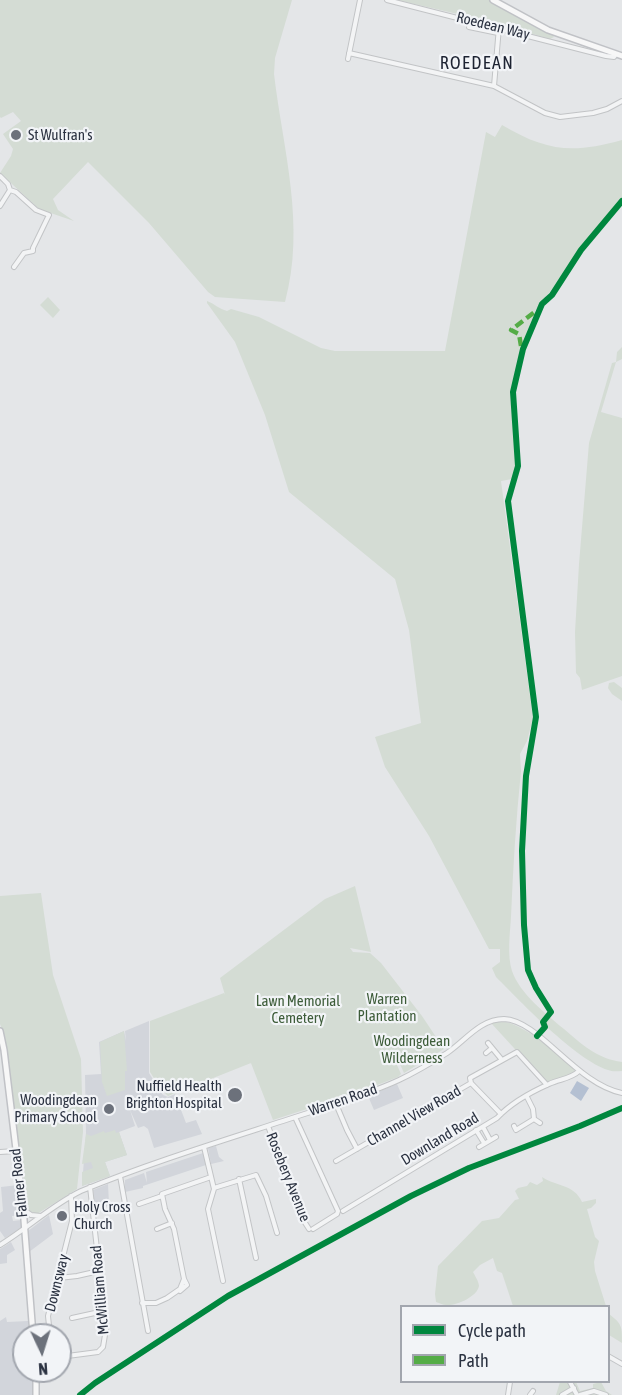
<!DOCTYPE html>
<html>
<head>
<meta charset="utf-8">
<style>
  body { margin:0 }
  #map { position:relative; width:622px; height:1395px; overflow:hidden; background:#e4e6e8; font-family:"Asap Condensed",sans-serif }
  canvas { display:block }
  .legend { position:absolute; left:400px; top:1305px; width:210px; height:78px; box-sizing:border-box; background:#f2f4f7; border:2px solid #a2a6ae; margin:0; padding:8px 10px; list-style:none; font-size:18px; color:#2b3241 }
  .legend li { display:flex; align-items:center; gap:12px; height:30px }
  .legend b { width:30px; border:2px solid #a2a6ae }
  .north { position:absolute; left:12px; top:1323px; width:60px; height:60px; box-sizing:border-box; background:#f2f4f7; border:2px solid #a2a6ae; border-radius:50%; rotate:176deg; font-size:16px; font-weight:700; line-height:24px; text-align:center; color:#2b3241 }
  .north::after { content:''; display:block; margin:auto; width:21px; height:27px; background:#6c717b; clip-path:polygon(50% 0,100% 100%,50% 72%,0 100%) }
</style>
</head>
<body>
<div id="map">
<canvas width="622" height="1395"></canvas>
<ul class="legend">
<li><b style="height:8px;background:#00873e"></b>Cycle path</li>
<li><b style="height:8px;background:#54ac46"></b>Path</li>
</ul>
<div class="north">N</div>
</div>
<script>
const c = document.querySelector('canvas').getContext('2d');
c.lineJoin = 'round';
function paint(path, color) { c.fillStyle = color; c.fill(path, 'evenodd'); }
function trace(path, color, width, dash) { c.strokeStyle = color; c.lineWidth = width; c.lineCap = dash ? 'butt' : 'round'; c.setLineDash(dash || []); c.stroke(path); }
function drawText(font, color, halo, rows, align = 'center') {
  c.font = font + ' "Asap Condensed",sans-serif'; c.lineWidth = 4.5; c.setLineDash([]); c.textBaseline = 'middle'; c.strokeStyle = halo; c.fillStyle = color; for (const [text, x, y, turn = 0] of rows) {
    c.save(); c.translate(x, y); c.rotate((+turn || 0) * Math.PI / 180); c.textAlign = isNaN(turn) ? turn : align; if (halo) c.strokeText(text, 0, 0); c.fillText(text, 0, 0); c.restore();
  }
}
paint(new Path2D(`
  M 149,1021 L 149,1073 L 163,1095 L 168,1097 L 175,1094 L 186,1123 L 196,1120 L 202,1134 L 154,1148 L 148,1129 L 144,1126 L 138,1128 L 130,1110 L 135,1126 L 119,1132 L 127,1155 L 105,1162 L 110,1176 L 82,1186 L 86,1133 L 85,1075 L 101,1074 L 99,1042 L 124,1031 L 126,1041 L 125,1031 Z
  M 397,1084 L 403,1098 L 374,1110 L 368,1096 Z
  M 216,1146 L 219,1157 L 224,1161 L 211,1164 L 208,1148 Z
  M 203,1153 L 206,1165 L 143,1186 L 143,1188 L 125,1192 L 125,1180 L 144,1173 L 147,1183 L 146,1172 Z
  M 108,1184 L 109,1204 L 108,1206 L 95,1209 L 93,1190 Z
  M 18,1185 L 21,1215 L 12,1216 L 13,1221 L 21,1220 L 22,1228 L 5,1238 L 0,1231 L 0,1213 L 3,1211 L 1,1187 Z
  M 49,1215 L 53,1234 L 29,1252 L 28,1231 Z
  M 11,1242 L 15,1250 L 7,1255 L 7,1263 L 0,1264 L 0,1249 Z
  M 6,1317 L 7,1322 L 28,1321 L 29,1335 L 24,1335 L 24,1371 L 32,1371 L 32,1395 L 0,1395 L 0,1321 Z`), '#d2d5db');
paint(new Path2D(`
  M 0,0 L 292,0 L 275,58 L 274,74 C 283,150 306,225 285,302 L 215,297 L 208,292 L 149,223 L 88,162 L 53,199 L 58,210 L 74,221 L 39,209 L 0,173 L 11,156 L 13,149 L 3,134 L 21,121 L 13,112 L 1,118 L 0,117 Z
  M 397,0 L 490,0 L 497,5 L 552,34 L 554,37 L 550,39 L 488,21 Z
  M 502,125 C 546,151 572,154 622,140 L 622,199 L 535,311 L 536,314 L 522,348 L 510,394 L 517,468 L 512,479 L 501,481 L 533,718 L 527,741 L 520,754 L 521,771 C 516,819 513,868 511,917 C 510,934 507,955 512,971 C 520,994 546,1014 564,1029 C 581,1044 598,1059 622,1062 L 622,1071 C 617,1071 613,1072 608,1070 C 576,1060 521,1002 496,977 L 492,968 L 500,962 L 500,949 L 489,949 L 429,836 L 385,767 L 375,737 L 421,723 L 409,630 L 395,579 L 289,492 L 265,415 L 235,342 L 207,303 L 207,301 C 215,304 219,309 227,311 L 231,309 L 259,317 L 321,348 L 335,351 L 445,351 L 486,132 L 495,137 Z
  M 48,297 L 60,310 L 53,318 L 40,305 Z
  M 622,347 L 622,359 L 616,362 L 601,412 L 622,418 L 622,676 L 582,690 L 580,678 L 576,673 L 575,632 L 579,564 L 589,443 L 612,363 L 616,362 L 617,352 Z
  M 614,682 L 622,688 L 622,701 L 612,694 L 608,688 L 609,683 Z
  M 355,886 L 371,952 L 350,948 L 353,952 L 370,953 L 381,963 L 422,1016 L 444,1049 L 404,1073 L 394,1051 L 392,1054 L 401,1074 L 398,1077 L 354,1094 L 353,1093 L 350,1095 L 273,1120 L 244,1045 L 251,1063 L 168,1096 L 161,1089 L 150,1072 L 150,1021 L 224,993 L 225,995 L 220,978 L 325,899 Z
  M 41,893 L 53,975 L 81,1059 L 83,1132 L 77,1189 L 37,1214 L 29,1211 L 25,1203 L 9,1062 L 4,1035 L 0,1024 L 0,896 Z
  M 501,1021 C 522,1023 564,1056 577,1073 L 547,1084 L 491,1023 Z
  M 124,1031 L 127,1071 L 125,1071 L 125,1090 L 107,1096 L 102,1082 L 100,1042 Z
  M 115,1130 L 116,1133 L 119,1132 L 127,1155 L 105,1162 L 110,1176 L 82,1186 L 82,1172 L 93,1168 L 91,1162 L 82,1164 L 86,1134 L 91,1136 L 104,1131 L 105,1133 Z
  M 542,1177 C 557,1187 574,1184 582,1202 L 596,1199 L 596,1203 L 591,1208 L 587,1209 L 595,1237 L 599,1241 L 594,1262 L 595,1271 L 606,1306 L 513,1306 L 502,1273 L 497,1271 L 493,1258 L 480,1265 L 473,1272 C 475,1276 479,1282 479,1286 C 477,1297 456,1306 446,1305 C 443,1305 440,1303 436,1302 L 435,1294 L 438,1266 L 482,1221 L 499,1218 L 515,1200 L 519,1199 L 515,1191 L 518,1188 L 527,1186 L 530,1182 L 537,1185 L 543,1181 Z
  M 609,1314 C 622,1324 622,1326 622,1343 L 609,1335 Z
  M 560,1382 L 576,1382 L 580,1391 L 593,1388 L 593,1384 L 601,1382 L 606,1391 L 612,1395 L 556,1395 Z`), '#d4dcd4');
paint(new Path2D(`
  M 577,1081 L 589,1088 L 581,1101 L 570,1093 Z`), '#b4c0d2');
const minor = new Path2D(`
  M 387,0 L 606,56 L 614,57 L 616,54
  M 469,27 L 498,33
  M 349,53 L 494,86 L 545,113 L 560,117 L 593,113 L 607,109 L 622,101
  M 348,59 L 360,0
  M 494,86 L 499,27
  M 0,176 L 8,184 L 10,190 L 0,206
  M 10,190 L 16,192 L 36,210 L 49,215 L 33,248 L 33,251 L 24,253 L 14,267
  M 488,1043 L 502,1060
  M 486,1053 L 492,1048
  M 471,1083 L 470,1078 L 517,1052 L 547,1085
  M 471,1083 L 501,1114
  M 336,1104 L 347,1130 L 357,1149
  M 295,1117 L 338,1211 L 337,1214 L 313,1229
  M 534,1119 L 540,1123
  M 268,1126 L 302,1218 L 309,1229
  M 514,1126 L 516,1130 L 534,1119 L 533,1109 L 527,1097
  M 483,1127 L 490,1140
  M 476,1130 L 484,1143
  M 204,1147 L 214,1189 L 208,1209 L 223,1281
  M 479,1147 L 496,1137
  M 0,1152 L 16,1151
  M 336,1161 L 471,1083
  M 120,1176 L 148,1331
  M 239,1179 L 256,1258
  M 214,1188 L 256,1175 L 266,1196 L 277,1233
  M 139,1204 L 162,1196
  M 24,1210 L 31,1215 L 41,1216
  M 343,1211 L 497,1118 C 510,1104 531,1092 549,1084 C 559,1079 571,1079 579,1071
  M 157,1229 L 172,1223
  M 0,1245 C 28,1228 52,1205 81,1191 C 147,1164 215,1143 283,1121 C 322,1108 362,1097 399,1080 C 416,1072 431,1063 447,1053 C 465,1041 480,1019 504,1019 C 539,1020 576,1084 622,1093
  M 59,1278 L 77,1276 L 99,1271
  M 180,1291 L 187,1285 L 184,1279
  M 142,1303 L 156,1303 L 167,1298 L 180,1289 L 184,1279 L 174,1229 L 165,1209 L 162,1194 L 211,1177
  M 72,1318 L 104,1311
  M 50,1335 L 48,1316 L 72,1221 L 71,1196
  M 608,1356 L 622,1364
  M 60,1357 L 98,1352 L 103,1347 L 106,1329 L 90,1187
  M 570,1382 L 577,1395
  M 508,1395 L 510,1382
  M 530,1395 L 533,1391
  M 562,1395 L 574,1388
  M 580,1395 L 594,1391 L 606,1395`);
const major = new Path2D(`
  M 493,0 L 548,30 L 622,56
  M 0,1031 L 4,1050 L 23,1207 L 33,1335
  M 36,1371 L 36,1395`);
trace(minor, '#c2c4c6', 6);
trace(major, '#c0c2c6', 8);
trace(minor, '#f3f4f5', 4);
trace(major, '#f7f7f7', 5);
trace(new Path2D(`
  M 521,346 L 519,334 L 511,330 L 536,311`), '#54ac46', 4.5, [9, 4.5]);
trace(new Path2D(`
  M 537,1036 L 545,1027 L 543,1022 L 551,1012 L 536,988 L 528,970 L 524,925 L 522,851 L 526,776 L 536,717 L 508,501 L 518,466 L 513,392 L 523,349 L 542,304 L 552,295 L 581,250 L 622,201
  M 80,1395 L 95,1383 L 228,1296 L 411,1196 L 469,1168 L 580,1126 L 622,1108`), '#00873e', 6);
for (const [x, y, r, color] of [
  [16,135,6,"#6c717b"],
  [235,1095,8,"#6c717b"],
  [109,1109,6,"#6c717b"],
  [62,1216,6,"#6c717b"]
]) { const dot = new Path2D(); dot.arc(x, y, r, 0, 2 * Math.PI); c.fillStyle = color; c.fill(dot); trace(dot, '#f2f4f7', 2); }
drawText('15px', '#2b3241', '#f2f4f7', [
  ["Roedean Way",493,26,14],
  ["Warren Road",343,1100,-19],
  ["Channel View Road",414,1116,-30],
  ["Downland Road",440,1139,-31],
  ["Rosebery Avenue",288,1177,68],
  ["Falmer Road",19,1183,-96],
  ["Downsway",57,1283,-76],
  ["McWilliam Road",100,1290,-95]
]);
drawText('15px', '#2b3241', '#f2f4f7', [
  ["St Wulfran's",28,135],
  ["Nuffield Health",222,1086,"right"],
  ["Brighton Hospital",222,1103,"right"],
  ["Woodingdean",97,1100,"right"],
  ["Primary School",97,1117,"right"],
  ["Holy Cross",74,1207],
  ["Church",74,1224]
], 'left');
drawText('15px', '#3d5c39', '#f2f4f7', [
  ["Warren",387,999],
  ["Plantation",387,1016],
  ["Lawn Memorial",298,1001],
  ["Cemetery",298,1018],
  ["Woodingdean",412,1041],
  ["Wilderness",412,1058]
]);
c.letterSpacing = '1.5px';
drawText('18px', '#1d2332', '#f2f4f7', [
  ["ROEDEAN",477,63]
]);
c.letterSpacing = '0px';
</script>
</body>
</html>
